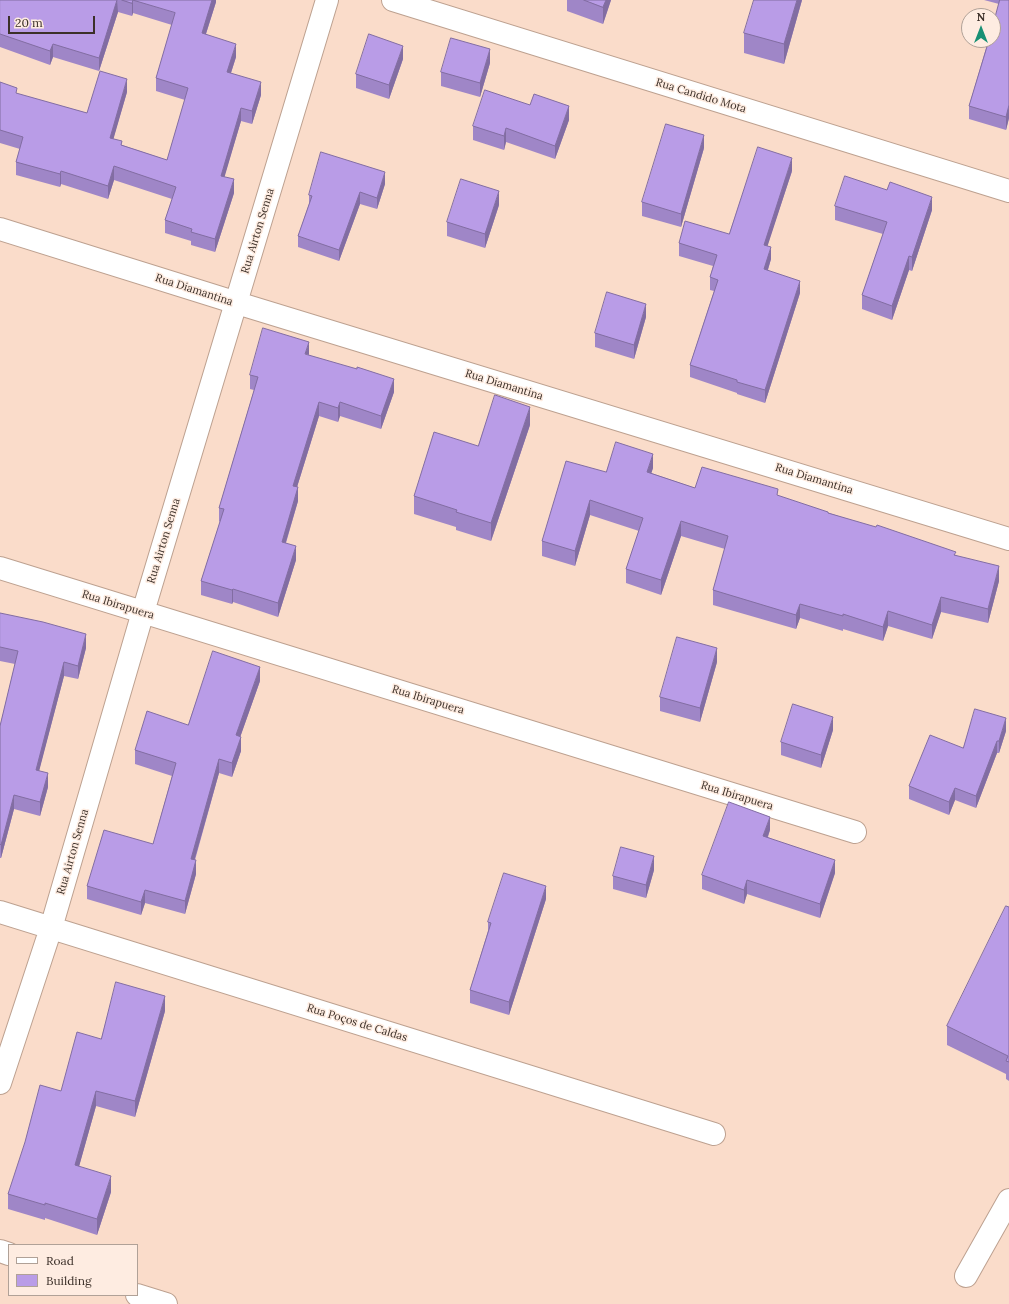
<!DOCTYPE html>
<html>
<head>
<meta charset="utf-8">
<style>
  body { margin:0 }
  #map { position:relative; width:1009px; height:1304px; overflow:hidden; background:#fadcca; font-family:Lora,serif }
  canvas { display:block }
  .legend { position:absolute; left:8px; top:1244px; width:130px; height:52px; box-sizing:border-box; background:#feece1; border:1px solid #b0a197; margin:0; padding:5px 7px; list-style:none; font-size:12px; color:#3c3029 }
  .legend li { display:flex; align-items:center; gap:8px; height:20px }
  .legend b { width:20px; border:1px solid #b0a197 }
  .north { position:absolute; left:961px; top:8px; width:40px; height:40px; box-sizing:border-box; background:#feece1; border:1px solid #b0a197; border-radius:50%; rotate:0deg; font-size:11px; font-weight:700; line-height:16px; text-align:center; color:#3c3029 }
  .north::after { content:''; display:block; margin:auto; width:14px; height:18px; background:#189074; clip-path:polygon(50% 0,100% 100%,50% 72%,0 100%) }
  .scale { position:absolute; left:8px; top:16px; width:87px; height:18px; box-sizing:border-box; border:2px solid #3c3029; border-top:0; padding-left:5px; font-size:12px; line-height:14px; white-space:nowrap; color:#3c3029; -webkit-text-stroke:3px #feece1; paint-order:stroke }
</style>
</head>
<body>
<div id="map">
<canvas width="1009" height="1304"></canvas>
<ul class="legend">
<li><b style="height:5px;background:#fff"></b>Road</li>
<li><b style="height:11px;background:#b99ce7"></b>Building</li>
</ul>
<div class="north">N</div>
<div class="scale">20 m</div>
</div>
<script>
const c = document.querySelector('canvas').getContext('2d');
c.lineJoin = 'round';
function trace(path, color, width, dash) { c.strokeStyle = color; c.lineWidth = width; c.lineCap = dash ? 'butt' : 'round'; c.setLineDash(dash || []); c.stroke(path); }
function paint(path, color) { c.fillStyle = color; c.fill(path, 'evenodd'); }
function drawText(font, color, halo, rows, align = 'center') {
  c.font = font + ' Lora,serif'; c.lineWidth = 3; c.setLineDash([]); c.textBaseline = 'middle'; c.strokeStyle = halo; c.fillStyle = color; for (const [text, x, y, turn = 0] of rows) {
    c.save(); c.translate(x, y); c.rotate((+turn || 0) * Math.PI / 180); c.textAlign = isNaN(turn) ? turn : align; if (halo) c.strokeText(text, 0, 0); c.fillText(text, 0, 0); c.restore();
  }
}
const minor = new Path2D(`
  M 393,0 L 1009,191
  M 0,229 L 237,303 L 1009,539
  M 0,568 L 855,832
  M 0,912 L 714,1134
  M 0,1083 L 51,928 L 143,612 L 327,0
  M 0,1251 L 9,1254
  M 966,1276 L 1009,1200
  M 137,1295 L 166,1304`);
trace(minor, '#bda190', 24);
trace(minor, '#fff', 22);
paint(new Path2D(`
  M 0,0 L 216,0 L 216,2 L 206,34 L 236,57 L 231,73 L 261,95 L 252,124 L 241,121 L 224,177 L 234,193 L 215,252 L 191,245 L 191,241 L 165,233 L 165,220 L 172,199 L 114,180 L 108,199 L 61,184 L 60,187 L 16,175 L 16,162 L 20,149 L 0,143 L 0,82 L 17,94 L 87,113 L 127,92 L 113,139 L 122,145 L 167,160 L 185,100 L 156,91 L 156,78 L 172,25 L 133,13 L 132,16 L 118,12 L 99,71 L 53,57 L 50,65 L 0,47 Z
  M 567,0 L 611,0 L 603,24 L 567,11 Z
  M 802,0 L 784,64 L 744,53 L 744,33 Z
  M 984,0 L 1009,0 L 1009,118 L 1006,130 L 969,119 L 969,106 L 999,4 Z
  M 403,59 L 389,99 L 356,88 L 356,74 Z
  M 490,63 L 480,97 L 441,86 L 441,72 Z
  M 569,120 L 555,159 L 506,142 L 504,150 L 473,140 L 473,126 Z
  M 704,148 L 681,227 L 642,216 L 642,202 Z
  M 792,171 L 767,246 L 771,259 L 768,270 L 800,293 L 765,403 L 737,394 L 737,393 L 690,377 L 690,365 L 714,291 L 710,290 L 710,277 L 713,266 L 679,256 L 679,243 L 729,234 Z
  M 385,184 L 377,209 L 360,204 L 339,261 L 298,247 L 298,236 L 309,204 L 309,195 Z
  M 499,205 L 485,248 L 447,236 L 447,222 Z
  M 835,206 L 932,210 L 912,271 L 909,270 L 892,320 L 862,309 L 862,295 L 883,234 L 835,220 Z
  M 646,317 L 634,359 L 595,347 L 595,333 Z
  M 309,355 L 394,392 L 381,429 L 340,416 L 338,422 L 319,416 L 297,487 L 298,501 L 286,543 L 296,560 L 278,617 L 233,602 L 232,604 L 201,595 L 201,581 L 220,522 L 219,521 L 219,508 L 254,390 L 250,389 L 250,375 Z
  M 530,425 L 491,541 L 456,530 L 456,527 L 414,514 L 414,496 L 478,446 Z
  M 653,468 L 651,473 L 695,488 L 778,496 L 956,555 L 999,581 L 988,623 L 941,612 L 932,639 L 888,626 L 883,641 L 843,629 L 843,631 L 800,618 L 796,629 L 713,605 L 713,590 L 725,549 L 681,536 L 661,595 L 626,583 L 626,569 L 639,531 L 590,515 L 575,566 L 542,556 L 542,541 L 606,472 Z
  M 0,613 L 86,648 L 78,679 L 64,676 L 39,770 L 48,787 L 40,816 L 14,809 L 1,858 L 0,858 L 0,726 L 15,664 L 0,661 Z
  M 717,662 L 700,722 L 660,711 L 660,697 Z
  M 260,681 L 240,737 L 241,751 L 232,777 L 219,773 L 195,860 L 196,874 L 185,914 L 145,903 L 141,915 L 87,899 L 87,886 L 153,844 L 172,776 L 135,764 L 135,750 L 188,725 Z
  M 833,730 L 821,768 L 781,755 L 781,742 Z
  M 1006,731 L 999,753 L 997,753 L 976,808 L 955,800 L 949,815 L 909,799 L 909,786 L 963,748 Z
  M 770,830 L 768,837 L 835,873 L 820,918 L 747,894 L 744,904 L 702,889 L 702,875 Z
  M 654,870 L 646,898 L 613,889 L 613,876 Z
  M 546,899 L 509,1015 L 470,1003 L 470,990 L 488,931 L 488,922 Z
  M 1009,907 L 1009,1081 L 1006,1079 L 1006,1074 L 947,1045 L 947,1026 Z
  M 165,1011 L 135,1117 L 96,1106 L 79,1166 L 111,1192 L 97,1235 L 45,1218 L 45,1220 L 8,1209 L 8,1194 L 61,1091 L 101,1039 Z`), '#9f86c7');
paint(new Path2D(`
  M 117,0 L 118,12 L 99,71 L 99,58 Z
  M 133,0 L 133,13 L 132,16 L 132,3 Z
  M 212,0 L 216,0 L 216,2 L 202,46 L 202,33 Z
  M 606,0 L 611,0 L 603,24 L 603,7 Z
  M 797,0 L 802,0 L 784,64 L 784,44 Z
  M 53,44 L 53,57 L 50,65 L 50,51 Z
  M 236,44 L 236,57 L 227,85 L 227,72 Z
  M 403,46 L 403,59 L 389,99 L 389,85 Z
  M 490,49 L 490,63 L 480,97 L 480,83 Z
  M 127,79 L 127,92 L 110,151 L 110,138 Z
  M 261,82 L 261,95 L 252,124 L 252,111 Z
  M 1009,105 L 1009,118 L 1006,130 L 1006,117 Z
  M 569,106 L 569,120 L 555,159 L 555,146 Z
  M 241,108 L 241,121 L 221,189 L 221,176 Z
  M 506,128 L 506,142 L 504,150 L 504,136 Z
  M 704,135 L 704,148 L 681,227 L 681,214 Z
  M 792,158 L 792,171 L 764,257 L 764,245 Z
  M 114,166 L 114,180 L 108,199 L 108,186 Z
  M 61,171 L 61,184 L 60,187 L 60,174 Z
  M 385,172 L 385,184 L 377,209 L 377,198 Z
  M 234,179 L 234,193 L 215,252 L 215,239 Z
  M 499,191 L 499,205 L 485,248 L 485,234 Z
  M 360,192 L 360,204 L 339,261 L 339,250 Z
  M 932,197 L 932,210 L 912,271 L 912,257 Z
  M 771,247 L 771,259 L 764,282 L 764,269 Z
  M 909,256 L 909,270 L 892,320 L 892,306 Z
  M 800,281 L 800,293 L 765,403 L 765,390 Z
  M 646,304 L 646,317 L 634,359 L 634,345 Z
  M 309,342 L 309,355 L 305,354 Z
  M 394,379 L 394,392 L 381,429 L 381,416 Z
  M 319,402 L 319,416 L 293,500 L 293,486 Z
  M 340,402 L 340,416 L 338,422 L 338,408 Z
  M 530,407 L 530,425 L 491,541 L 491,523 Z
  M 653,454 L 653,468 L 647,487 L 647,472 Z
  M 298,487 L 298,501 L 282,555 L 282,542 Z
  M 590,500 L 590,515 L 575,566 L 575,551 Z
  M 681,521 L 681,536 L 661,595 L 661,580 Z
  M 296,546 L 296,560 L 278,617 L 278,603 Z
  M 999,566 L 999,581 L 988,623 L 988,609 Z
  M 233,589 L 233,602 L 232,604 L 232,590 Z
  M 941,597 L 941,612 L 932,639 L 932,625 Z
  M 800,604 L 800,618 L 796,629 L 796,615 Z
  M 888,611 L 888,626 L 883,641 L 883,627 Z
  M 86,634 L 86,648 L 78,679 L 78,666 Z
  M 717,648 L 717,662 L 700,722 L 700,708 Z
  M 64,662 L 64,676 L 36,783 L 36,770 Z
  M 260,667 L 260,681 L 236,749 L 236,735 Z
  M 833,717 L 833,730 L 821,768 L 821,755 Z
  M 1006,718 L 1006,731 L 999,753 L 999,741 Z
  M 241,737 L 241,751 L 232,777 L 232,763 Z
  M 997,741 L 997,753 L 976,808 L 976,796 Z
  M 219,759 L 219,773 L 191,872 L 191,859 Z
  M 48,773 L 48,787 L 40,816 L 40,802 Z
  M 955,788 L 955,800 L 949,815 L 949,802 Z
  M 14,795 L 14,809 L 1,858 L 1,845 Z
  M 770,817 L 770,830 L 763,849 L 763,836 Z
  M 654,856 L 654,870 L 646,898 L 646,885 Z
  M 196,860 L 196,874 L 185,914 L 185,901 Z
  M 835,860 L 835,873 L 820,918 L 820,904 Z
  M 747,880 L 747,894 L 744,904 L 744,890 Z
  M 546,886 L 546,899 L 509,1015 L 509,1002 Z
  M 145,890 L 145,903 L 141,915 L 141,902 Z
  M 165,996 L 165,1011 L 135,1117 L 135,1101 Z
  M 96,1091 L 96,1106 L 75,1181 L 75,1165 Z
  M 111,1176 L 111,1192 L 97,1235 L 97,1219 Z`), '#826da2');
const building = new Path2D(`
  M 0,0 L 117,0 L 99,58 L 53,44 L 50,51 L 0,34 Z
  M 122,0 L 133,0 L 132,3 Z
  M 133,0 L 212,0 L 202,33 L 236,44 L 227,72 L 261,82 L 252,111 L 241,108 L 221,176 L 234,179 L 215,239 L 191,232 L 192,229 L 165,220 L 176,187 L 114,166 L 108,186 L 61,171 L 60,174 L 16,162 L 23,137 L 0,130 L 0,82 L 17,88 L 16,93 L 87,113 L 100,71 L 127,79 L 110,138 L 122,141 L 121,145 L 167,160 L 188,88 L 156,78 L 175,13 Z
  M 584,0 L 606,0 L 603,7 Z
  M 754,0 L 797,0 L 784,44 L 744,33 Z
  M 1000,0 L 1009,0 L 1009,105 L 1006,117 L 969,106 L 989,40 L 993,40 L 993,25 Z
  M 369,34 L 403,46 L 389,85 L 356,74 Z
  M 451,38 L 490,49 L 480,83 L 441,72 Z
  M 485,90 L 530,105 L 534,94 L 569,106 L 555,146 L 506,128 L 504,136 L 473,126 Z
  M 666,124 L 704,135 L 681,214 L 642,202 Z
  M 758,147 L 792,158 L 764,245 L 771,247 L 764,269 L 800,281 L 765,390 L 737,382 L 737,380 L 690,365 L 718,280 L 710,277 L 717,255 L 679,243 L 685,221 L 729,234 Z
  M 321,152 L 385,172 L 377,198 L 360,192 L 339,250 L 298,236 L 312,196 L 309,195 Z
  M 845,176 L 887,190 L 890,182 L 932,197 L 912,257 L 909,256 L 892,306 L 862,295 L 887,222 L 835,206 Z
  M 461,179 L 499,191 L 485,234 L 447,222 Z
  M 607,292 L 646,304 L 634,345 L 595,333 Z
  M 263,328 L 309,342 L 305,354 L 357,369 L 357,367 L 394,379 L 381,416 L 340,402 L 338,408 L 319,402 L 293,486 L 298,487 L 282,542 L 296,546 L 278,603 L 233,589 L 232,590 L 201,581 L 224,509 L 219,508 L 258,377 L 250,375 Z
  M 495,395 L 530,407 L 491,523 L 456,512 L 457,510 L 414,496 L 434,432 L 478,446 Z
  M 616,442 L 653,454 L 647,472 L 695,488 L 702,467 L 778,489 L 777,495 L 828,512 L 828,513 L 876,527 L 877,525 L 956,552 L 954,555 L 999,566 L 988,609 L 941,597 L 932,625 L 888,611 L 883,627 L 843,614 L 843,616 L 800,604 L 796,615 L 713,590 L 728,536 L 681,521 L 661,580 L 626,569 L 643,518 L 590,500 L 575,551 L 542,541 L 566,461 L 606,472 Z
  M 0,613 L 43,622 L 86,634 L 78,666 L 64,662 L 36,770 L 48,773 L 40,802 L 14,795 L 1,845 L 0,844 L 0,726 L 18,651 L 0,647 Z
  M 677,637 L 717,648 L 700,708 L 660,697 Z
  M 213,651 L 260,667 L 236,735 L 241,737 L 232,763 L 219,759 L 191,859 L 196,860 L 185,901 L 145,890 L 141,902 L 87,886 L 104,830 L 153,844 L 176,763 L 135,750 L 147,711 L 188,725 Z
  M 793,704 L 833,717 L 821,755 L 781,742 Z
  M 975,709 L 1006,718 L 999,741 L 997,741 L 976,796 L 955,788 L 949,802 L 909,786 L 930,735 L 963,748 Z
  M 729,802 L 770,817 L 763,836 L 835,860 L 820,904 L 747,880 L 744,890 L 702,875 Z
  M 621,847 L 654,856 L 646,885 L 613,876 Z
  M 504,873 L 546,886 L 509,1002 L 470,990 L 491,923 L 488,922 Z
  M 1006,906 L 1009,907 L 1009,1062 L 1006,1061 L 1008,1056 L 947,1026 Z
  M 116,982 L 165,996 L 135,1101 L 96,1091 L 75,1165 L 111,1176 L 97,1219 L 45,1203 L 45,1205 L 8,1194 L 25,1142 L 40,1085 L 61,1091 L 77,1032 L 101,1039 Z`);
paint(building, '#b99ce7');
trace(building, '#826da2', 1);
drawText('11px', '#3c3029', '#feece1', [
  ["Rua Candido Mota",701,96,17],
  ["Rua Airton Senna",258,231,-73],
  ["Rua Diamantina",194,290,18],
  ["Rua Diamantina",504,385,17],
  ["Rua Diamantina",814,479,17],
  ["Rua Airton Senna",164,541,-73],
  ["Rua Ibirapuera",118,605,17],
  ["Rua Ibirapuera",428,700,17],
  ["Rua Ibirapuera",737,796,17],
  ["Rua Airton Senna",73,852,-74],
  ["Rua Poços de Caldas",357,1023,17]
]);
</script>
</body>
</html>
